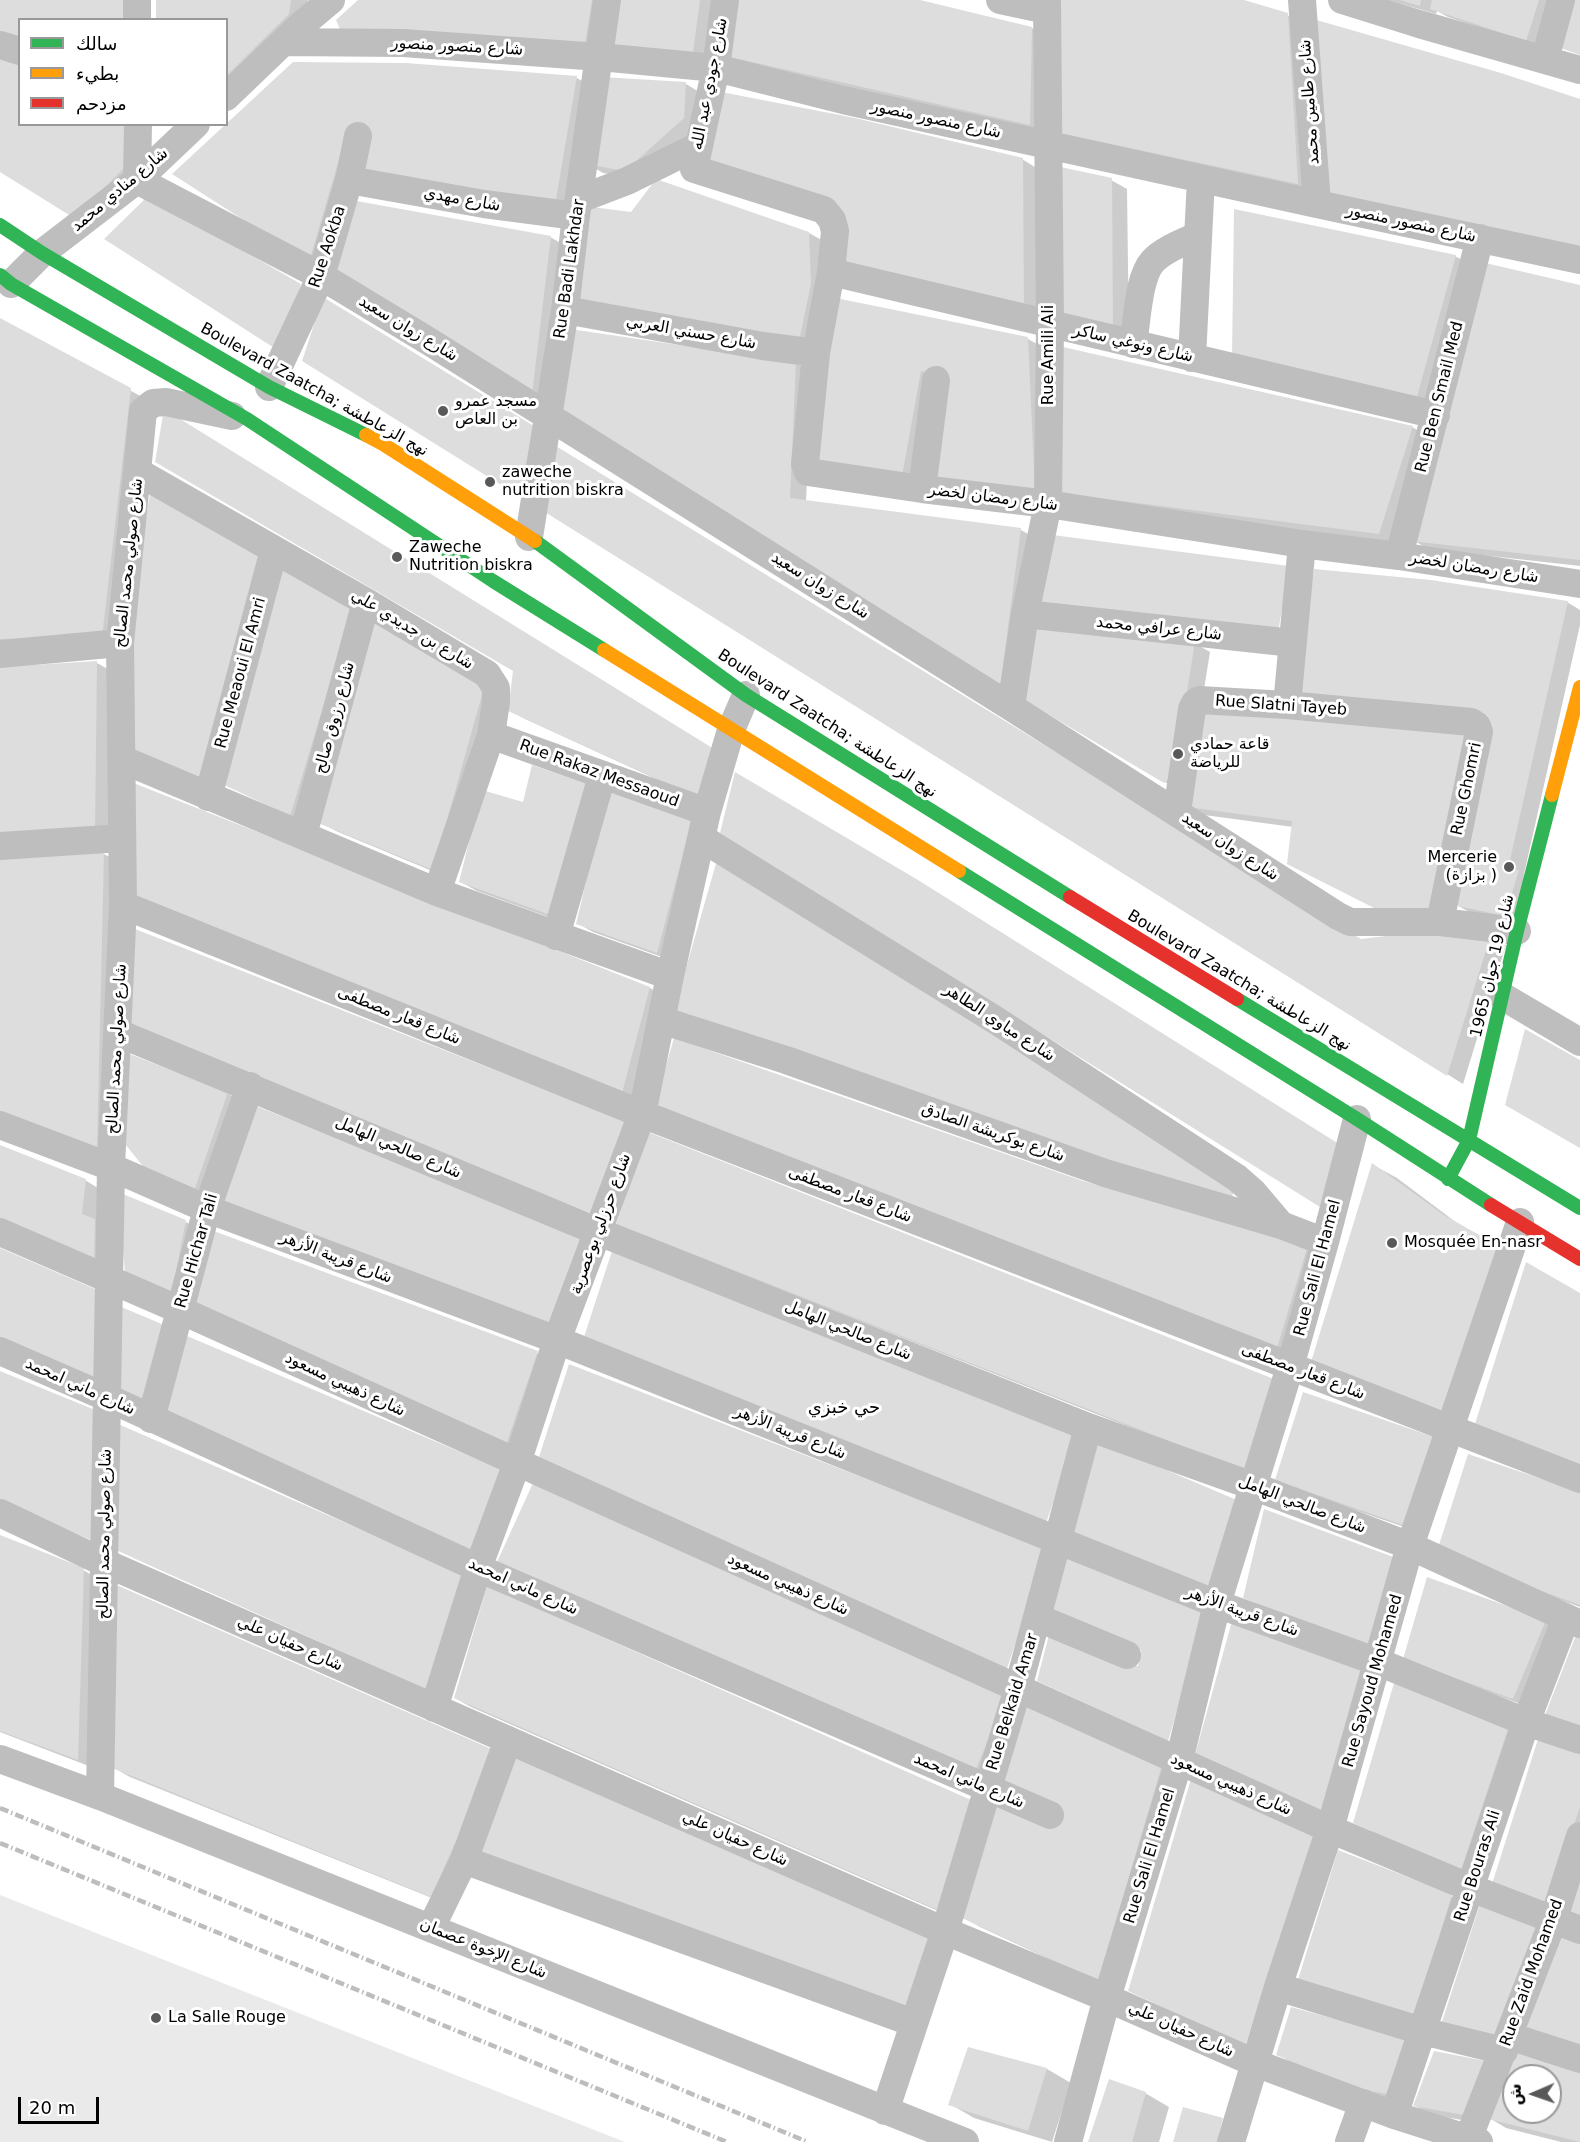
<!DOCTYPE html>
<html>
<head>
<meta charset="utf-8">
<style>
  body { margin:0 }
  #map { position:relative; width:1580px; height:2142px; overflow:hidden; background:#fff; font-family:"DejaVu Sans",Vazirmatn,sans-serif }
  canvas { display:block }
  .legend { position:absolute; left:18px; top:18px; width:210px; height:108px; box-sizing:border-box; background:#fff; border:2px solid #999; margin:0; padding:8px 10px; list-style:none; font-size:18px; color:#000 }
  .legend li { display:flex; align-items:center; gap:12px; height:30px }
  .legend b { width:30px; border:2px solid #999 }
  .north { position:absolute; left:1502px; top:2064px; width:60px; height:60px; box-sizing:border-box; background:#fff; border:2px solid #999; border-radius:50%; rotate:268deg; font-size:16px; font-weight:700; line-height:24px; text-align:center; color:#000 }
  .north::after { content:''; display:block; margin:auto; width:21px; height:27px; background:#595959; clip-path:polygon(50% 0,100% 100%,50% 72%,0 100%) }
  .scale { position:absolute; left:18px; top:2097px; width:81px; height:27px; box-sizing:border-box; border:3px solid #000; border-top:0; padding-left:8px; font-size:18px; line-height:21px; white-space:nowrap; color:#000; -webkit-text-stroke:4px #fff; paint-order:stroke }
</style>
</head>
<body>
<div id="map">
<canvas width="1580" height="2142"></canvas>
<ul class="legend">
<li><b style="height:8px;background:#30b455"></b>سالك</li>
<li><b style="height:8px;background:#ff9f0a"></b>بطيء</li>
<li><b style="height:8px;background:#e5322d"></b>مزدحم</li>
</ul>
<div class="north">ش</div>
<div class="scale">20 m</div>
</div>
<script>
const c = document.querySelector('canvas').getContext('2d');
c.lineJoin = 'round';
function paint(path, color) { c.fillStyle = color; c.fill(path, 'evenodd'); }
function trace(path, color, width, dash) { c.strokeStyle = color; c.lineWidth = width; c.lineCap = dash ? 'butt' : 'round'; c.setLineDash(dash || []); c.stroke(path); }
function drawText(font, color, halo, rows, align = 'center') {
  c.font = font + ' "DejaVu Sans",Vazirmatn,sans-serif'; c.lineWidth = 6; c.setLineDash([]); c.textBaseline = 'middle'; c.strokeStyle = halo; c.fillStyle = color; for (const [text, x, y, turn = 0] of rows) {
    c.save(); c.translate(x, y); c.rotate((+turn || 0) * Math.PI / 180); c.textAlign = isNaN(turn) ? turn : align; if (halo) c.strokeText(text, 0, 0); c.fillText(text, 0, 0); c.restore();
  }
}
paint(new Path2D(`
  M 0,1895 L 625,2142 L 0,2142 Z`), '#eaeaea');
paint(new Path2D(`
  M 157,0 L 308,0 L 305,23 L 226,86 L 226,20 Z
  M 360,0 L 717,0 L 708,68 L 599,58 Z
  M 913,0 L 1032,28 L 1048,37 L 1045,133 L 738,63 L 722,54 Z
  M 1239,0 L 1287,15 L 1303,24 L 1313,192 L 1068,139 L 1052,130 Z
  M 1388,0 L 1557,0 L 1542,48 L 1448,17 L 1437,11 L 1436,14 Z
  M 577,78 L 592,87 L 570,219 L 358,173 L 325,269 L 174,174 Z
  M 686,84 L 701,93 L 700,127 L 641,179 L 603,173 L 588,164 Z
  M 20,124 L 145,171 L 91,225 L 0,170 Z
  M 1022,159 L 1038,169 L 1039,324 L 850,276 Z
  M 1111,180 L 1127,189 L 1129,341 L 1068,326 Z
  M 809,233 L 825,242 L 813,354 L 586,314 Z
  M 550,237 L 566,246 L 548,401 L 330,271 Z
  M 1455,256 L 1471,265 L 1430,412 L 1249,367 Z
  M 1580,286 L 1580,566 L 1428,549 L 1413,540 Z
  M 828,298 L 1028,339 L 1044,348 L 1051,501 L 918,484 L 827,466 Z
  M 0,320 L 146,399 L 118,645 L 0,648 Z
  M 304,360 L 549,437 L 534,503 L 519,495 Z
  M 796,363 L 812,372 L 806,502 L 1021,530 L 1037,539 L 1016,696 L 557,408 Z
  M 1412,427 L 1428,436 L 1395,543 L 1069,500 Z
  M 541,508 L 1361,941 L 1490,936 L 1506,945 L 1463,1084 Z
  M 1567,602 L 1580,610 L 1580,625 L 1524,874 L 1521,924 L 1471,913 L 1455,904 Z
  M 369,616 L 306,823 L 223,783 Z
  M 375,624 L 500,694 L 449,878 L 336,831 L 320,822 Z
  M 1194,643 L 1210,652 L 1201,708 L 1466,733 L 1293,827 L 1204,815 L 1189,806 L 1180,791 L 1025,699 Z
  M 97,663 L 113,672 L 111,838 L 0,842 L 0,668 Z
  M 515,671 L 713,805 L 525,719 L 509,710 Z
  M 524,804 L 568,924 L 477,891 L 461,882 Z
  M 692,822 L 673,961 L 593,932 L 577,923 Z
  M 104,854 L 120,863 L 112,1157 L 0,1117 L 0,861 Z
  M 145,902 L 650,988 L 665,997 L 638,1101 Z
  M 227,1093 L 243,1102 L 210,1199 L 167,1183 Z
  M 656,1106 L 1082,1182 L 1307,1246 L 1323,1255 L 1293,1356 Z
  M 0,1147 L 85,1180 L 101,1190 L 109,1271 L 0,1228 Z
  M 1373,1165 L 1397,1178 L 1465,1229 L 1344,1276 Z
  M 186,1222 L 201,1231 L 537,1353 L 553,1362 L 522,1453 L 142,1281 Z
  M 634,1232 L 1289,1389 L 1264,1480 Z
  M 1304,1394 L 1419,1532 L 1293,1489 Z
  M 1580,1494 L 1580,1607 L 1517,1584 Z
  M 0,1537 L 83,1570 L 99,1579 L 94,1768 L 0,1732 Z
  M 118,1549 L 443,1697 L 134,1558 Z
  M 514,1571 L 1023,1703 L 990,1781 Z
  M 1545,1621 L 1561,1630 L 1529,1707 L 1420,1667 Z
  M 455,1698 L 970,1801 L 954,1918 L 471,1707 Z
  M 1508,1728 L 1524,1737 L 1477,1878 L 1371,1832 Z
  M 495,1752 L 472,1851 L 447,1904 L 130,1777 L 114,1768 Z
  M 1580,1755 L 1580,1861 L 1563,1912 Z
  M 1161,1767 L 1177,1776 L 1114,1989 L 980,1927 L 964,1918 L 1057,1830 Z
  M 1451,1896 L 1467,1905 L 1430,2027 L 1314,1991 Z
  M 1292,2009 L 1408,2103 L 1373,2096 L 1293,2064 L 1278,2054 Z
  M 969,2049 L 1047,2069 L 1071,2083 L 1052,2142 L 974,2118 L 950,2104 Z
  M 1435,2052 L 1481,2123 L 1431,2115 L 1415,2106 Z
  M 1514,2054 L 1580,2073 L 1580,2142 L 1561,2142 L 1506,2128 L 1491,2119 ZM 1514,2076 L 1550,2076 L 1550,2112 L 1514,2112 Z
  M 1145,2093 L 1169,2107 L 1159,2142 L 1090,2142 Z`), '#0003');
paint(new Path2D(`
  M 0,0 L 123,0 L 123,20 L 20,20 L 20,41 L 0,35 Z
  M 156,0 L 291,0 L 289,14 L 226,76 L 226,20 L 156,20 Z
  M 358,0 L 592,0 L 584,50 L 342,34 L 336,20 Z
  M 610,0 L 700,0 L 692,60 L 603,49 Z
  M 731,0 L 920,0 L 1032,27 L 1030,125 L 721,55 Z
  M 1053,0 L 1244,0 L 1288,13 L 1298,184 L 1051,131 Z
  M 1400,0 L 1421,0 L 1420,6 Z
  M 1432,0 L 1539,0 L 1526,41 L 1430,9 Z
  M 1566,0 L 1580,0 L 1580,55 L 1552,45 Z
  M 1313,19 L 1501,73 L 1580,99 L 1580,250 L 1321,191 Z
  M 0,53 L 20,59 L 20,124 L 127,124 L 130,162 L 74,218 L 0,172 Z
  M 293,62 L 406,63 L 577,76 L 554,211 L 356,174 L 347,132 L 309,262 L 172,174 Z
  M 601,77 L 686,82 L 684,118 L 625,171 L 586,164 Z
  M 711,90 L 855,118 L 1023,158 L 1024,316 L 832,268 L 840,210 L 697,167 Z
  M 1051,165 L 1112,178 L 1113,333 L 1051,317 Z
  M 656,179 L 809,232 L 811,284 L 798,346 L 569,306 L 584,206 L 631,212 Z
  M 148,196 L 301,284 L 279,351 L 104,239 Z
  M 351,200 L 551,236 L 532,394 L 328,271 Z
  M 1234,209 L 1456,255 L 1415,404 L 1232,359 Z
  M 1481,262 L 1580,285 L 1580,560 L 1411,541 Z
  M 826,296 L 1028,337 L 1035,493 L 925,475 L 938,375 L 921,371 L 902,476 L 810,458 Z
  M 323,297 L 534,426 L 519,496 L 302,361 Z
  M 0,318 L 131,388 L 102,637 L 0,639 Z
  M 563,328 L 796,362 L 790,498 L 1021,528 L 1000,688 L 555,408 Z
  M 1054,345 L 1413,426 L 1379,534 L 1052,492 Z
  M 164,409 L 714,749 L 697,797 L 508,711 L 513,671 L 155,462 Z
  M 551,443 L 1361,939 L 1436,930 L 1491,934 L 1447,1076 L 540,509 Z
  M 151,489 L 261,553 L 206,781 L 129,750 L 127,623 Z
  M 1045,534 L 1289,566 L 1278,633 L 1035,606 Z
  M 280,562 L 354,605 L 290,816 L 222,784 Z
  M 1314,569 L 1431,580 L 1568,601 L 1508,869 L 1519,870 L 1505,916 L 1453,905 L 1488,721 L 1296,698 Z
  M 374,622 L 485,684 L 433,870 L 318,823 Z
  M 1033,625 L 1195,641 L 1174,775 L 1164,783 L 1024,700 Z
  M 97,661 L 95,829 L 0,833 L 0,667 Z
  M 1203,707 L 1467,731 L 1431,910 L 1380,911 L 1287,864 L 1292,821 L 1187,807 Z
  M 532,765 L 587,784 L 553,916 L 459,882 L 482,790 L 523,802 Z
  M 735,772 L 918,880 L 1339,1144 L 1320,1207 L 720,833 Z
  M 131,782 L 650,987 L 622,1093 L 128,893 Z
  M 609,785 L 692,820 L 657,953 L 576,924 Z
  M 104,852 L 97,1150 L 0,1115 L 0,859 Z
  M 717,860 L 944,1001 L 1234,1191 L 1229,1205 L 674,1010 Z
  M 130,927 L 630,1123 L 596,1215 L 125,1029 Z
  M 1525,1029 L 1580,1060 L 1580,1148 L 1505,1105 Z
  M 674,1038 L 1083,1181 L 1308,1245 L 1277,1348 L 654,1107 Z
  M 127,1053 L 228,1092 L 194,1191 L 150,1175 L 125,1144 Z
  M 253,1105 L 585,1235 L 550,1326 L 218,1203 Z
  M 648,1132 L 1274,1379 L 1248,1472 L 616,1224 Z
  M 0,1145 L 86,1179 L 82,1214 L 95,1219 L 94,1264 L 0,1226 Z
  M 1372,1163 L 1444,1215 L 1502,1248 L 1447,1412 L 1311,1362 Z
  M 118,1192 L 186,1220 L 172,1292 L 125,1273 Z
  M 211,1230 L 538,1351 L 506,1445 L 187,1304 Z
  M 0,1248 L 95,1289 L 99,1385 L 0,1343 Z
  M 612,1251 L 1076,1437 L 1046,1523 L 583,1340 Z
  M 1526,1262 L 1580,1293 L 1580,1466 L 1475,1424 Z
  M 119,1306 L 164,1325 L 148,1405 L 121,1395 Z
  M 180,1333 L 505,1471 L 474,1551 L 162,1409 Z
  M 569,1364 L 1048,1549 L 1005,1674 L 539,1457 Z
  M 0,1371 L 95,1410 L 91,1540 L 0,1502 Z
  M 1303,1392 L 1434,1437 L 1403,1525 L 1275,1480 Z
  M 118,1424 L 468,1576 L 427,1690 L 116,1550 Z
  M 1096,1440 L 1239,1501 L 1209,1587 L 1073,1535 Z
  M 1468,1454 L 1580,1492 L 1580,1605 L 1500,1576 L 1439,1545 Z
  M 533,1483 L 1008,1692 L 974,1774 L 497,1562 Z
  M 1264,1509 L 1396,1558 L 1369,1650 L 1243,1598 Z
  M 0,1535 L 84,1568 L 78,1760 L 0,1731 Z
  M 1065,1558 L 1206,1614 L 1168,1741 L 1037,1681 L 1050,1631 L 1138,1666 L 1141,1650 L 1049,1613 Z
  M 1427,1577 L 1546,1620 L 1513,1699 L 1403,1659 Z
  M 112,1583 L 496,1751 L 462,1844 L 455,1843 L 431,1897 L 112,1768 Z
  M 487,1586 L 971,1800 L 938,1910 L 454,1698 Z
  M 1232,1621 L 1366,1667 L 1322,1810 L 1195,1755 Z
  M 1576,1635 L 1580,1636 L 1580,1726 L 1545,1715 Z
  M 1394,1683 L 1509,1726 L 1461,1870 L 1353,1823 Z
  M 1024,1704 L 1162,1765 L 1098,1981 L 962,1918 L 994,1801 L 1056,1828 L 1061,1813 L 1002,1784 Z
  M 1538,1739 L 1580,1754 L 1580,1807 L 1547,1904 L 1492,1884 Z
  M 507,1753 L 930,1937 L 909,2006 L 472,1852 Z
  M 1191,1779 L 1315,1834 L 1245,2046 L 1128,1991 Z
  M 1338,1850 L 1452,1894 L 1414,2020 L 1297,1983 Z
  M 1580,1874 L 1580,1918 L 1566,1912 Z
  M 1480,1904 L 1537,1925 L 1492,2039 L 1440,2028 Z
  M 1557,1933 L 1580,1940 L 1580,2047 L 1523,2029 Z
  M 1291,2007 L 1412,2040 L 1392,2095 L 1356,2088 L 1276,2055 Z
  M 968,2047 L 1047,2068 L 1028,2131 L 948,2105 Z
  M 1434,2051 L 1486,2061 L 1465,2115 L 1413,2106 Z
  M 1513,2052 L 1580,2071 L 1580,2142 L 1489,2119 ZM 1514,2076 L 1550,2076 L 1550,2112 L 1514,2112 Z
  M 1109,2079 L 1146,2092 L 1132,2142 L 1088,2142 Z
  M 1183,2107 L 1223,2118 L 1217,2142 L 1173,2142 Z`), '#ddd');
trace(new Path2D(`
  M 137,0 L 137,20
  M 725,0 L 716,68 L 694,169 L 824,210 L 832,220 L 835,231 L 831,272 L 816,353 L 805,464 L 808,472 L 922,489 L 1048,504 L 1302,544 L 1399,556 L 1580,584
  M 1000,0 L 1047,10
  M 1302,0 L 1317,204
  M 1342,0 L 1419,24 L 1580,70
  M 285,42 L 403,43 L 600,57 L 716,68 L 843,100 L 1317,204 L 1580,260
  M 0,45 L 20,51
  M 1545,59 L 1561,0
  M 226,97 L 299,27 L 331,0
  M 138,124 L 137,180 L 321,276 L 430,342 L 1011,707 L 1338,916 L 1350,922 L 1440,922 L 1517,931
  M 349,180 L 484,204 L 576,216
  M 580,199 L 627,181 L 698,146
  M 831,272 L 1436,415
  M 11,284 L 42,253 L 137,180 L 196,124
  M 565,310 L 763,346 L 816,353
  M 1133,344 C 1137,322 1138,277 1153,261 C 1164,249 1183,243 1198,235
  M 1192,358 L 1201,179
  M 269,387 L 321,276 L 349,180 L 358,136
  M 138,472 L 366,602 L 487,674 L 496,688 L 496,702 L 491,735 L 437,892
  M 922,489 L 936,380
  M 529,537 L 565,310 L 576,216 L 607,0
  M 1399,556 L 1480,238
  M 1025,614 L 1293,643
  M 0,654 L 120,643
  M 1287,705 L 1302,544
  M 1011,707 L 1025,614 L 1048,504 L 1050,324 L 1047,0
  M 491,735 L 707,812
  M 121,759 L 437,892 L 670,976
  M 208,797 L 274,550
  M 1177,812 L 1192,709 L 1195,703 L 1199,700 L 1287,705 L 1471,722 L 1477,726 L 1479,732 L 1440,922
  M 303,835 L 366,602
  M 703,839 L 997,1021 L 1237,1178 L 1253,1192 L 1281,1225
  M 0,846 L 121,838
  M 123,905 L 642,1114 L 1580,1479
  M 556,936 L 602,776
  M 1502,996 L 1580,1042
  M 661,1020 L 786,1060 L 1105,1173 L 1281,1225 L 1325,1242
  M 118,1033 L 599,1232 L 1088,1427 L 1253,1486 L 1410,1546 L 1580,1624
  M 0,1125 L 111,1167 L 207,1209 L 557,1340 L 1217,1604 L 1378,1662 L 1526,1722 L 1580,1740
  M 0,1232 L 180,1310 L 1330,1829 L 1471,1888 L 1580,1930
  M 0,1351 L 108,1398 L 478,1568 L 1050,1815
  M 151,1419 L 207,1209 L 250,1086
  M 0,1513 L 103,1562 L 508,1740 L 945,1931 L 1107,1998 L 1255,2063 L 1394,2115 L 1479,2142
  M 1038,1618 L 1127,1655
  M 434,1708 L 478,1568 L 517,1463 L 557,1340 L 642,1114 L 670,976 L 707,812 L 731,730 L 746,695
  M 0,1759 L 100,1796 L 965,2142
  M 100,1796 L 111,1167 L 123,905 L 120,643 L 143,411 L 153,403 L 166,402 L 232,416
  M 464,1860 L 914,2023
  M 431,1928 L 464,1860 L 508,1740
  M 1278,1987 L 1422,2031 L 1504,2051
  M 1509,2036 L 1580,2059
  M 885,2111 L 945,1931 L 1018,1688 L 1088,1427
  M 1394,2115 L 1526,1722 L 1566,1618
  M 1068,2142 L 1107,1998 L 1179,1761 L 1217,1604 L 1290,1367 L 1325,1242 L 1357,1119
  M 1231,2142 L 1278,1987 L 1330,1829 L 1410,1546 L 1520,1222
  M 1349,2142 L 1363,2103
  M 1467,2142 L 1553,1921 L 1580,1836`), '#bebebe', 28);
trace(new Path2D(`
  M 0,225 L 42,253 L 269,387 L 366,435
  M 0,275 L 11,284 L 247,419 L 493,581 L 604,650
  M 535,541 L 746,695 L 1070,897
  M 959,871 L 1357,1119 L 1491,1205
  M 1237,999 L 1580,1208
  M 1448,1179 L 1469,1140 L 1517,931 L 1552,795`), '#30b455', 14);
trace(new Path2D(`
  M 366,435 L 383,444 L 535,541
  M 604,650 L 959,871
  M 1552,795 L 1580,687`), '#ff9f0a', 14);
trace(new Path2D(`
  M 1070,897 L 1237,999
  M 1491,1205 L 1580,1259`), '#e5322d', 14);
trace(new Path2D(`
  M 0,1808 L 808,2142
  M 0,1843 L 727,2142`), '#bdbdbd', 4.5, [9, 3, 1.5, 3]);
for (const [x, y, r, color] of [
  [443,411,6,"#595959"],
  [490,482,6,"#595959"],
  [397,557,6,"#595959"],
  [1178,754,6,"#595959"],
  [1509,867,6,"#595959"],
  [1392,1243,6,"#595959"],
  [156,2018,6,"#595959"]
]) { const dot = new Path2D(); dot.arc(x, y, r, 0, 2 * Math.PI); c.fillStyle = color; c.fill(dot); trace(dot, '#fff', 2); }
drawText('16px', '#000', '#fff', [
  ["شارع منصور منصور",457,47,3],
  ["شارع جودي عبد الله",710,84,-79],
  ["شارع طامين محمد",1310,102,-94],
  ["شارع منصور منصور",936,120,12],
  ["شارع منادي محمد",120,190,-40],
  ["شارع مهدي",462,200,10],
  ["شارع منصور منصور",1411,224,12],
  ["Rue Aokba",328,247,-72],
  ["Rue Badi Lakhdar",570,269,-82],
  ["شارع زوان سعيد",408,329,31],
  ["شارع حسني العربي",691,333,10],
  ["شارع ونوغي ساكر",1133,344,13],
  ["Rue Amili Ali",1049,355,-90],
  ["Boulevard Zaatcha; نهج الزعاطشة",314,390,29],
  ["Rue Ben Smail Med",1440,397,-76],
  ["شارع رمضان لخضر",993,498,7],
  ["شارع صولي محمد الصالح",129,563,-84],
  ["شارع رمضان لخضر",1474,568,9],
  ["شارع زوان سعيد",820,586,32],
  ["شارع عرافي محمد",1159,629,6],
  ["شارع بن جديدي علي",412,630,31],
  ["Rue Meaoui El Amri",241,673,-75],
  ["Rue Slatni Tayeb",1281,706,4],
  ["شارع رزوق صالح",335,718,-75],
  ["Boulevard Zaatcha; نهج الزعاطشة",827,724,33],
  ["Rue Rakaz Messaoud",599,774,20],
  ["Rue Ghomri",1467,789,-78],
  ["شارع زوان سعيد",1230,847,33],
  ["شارع 19 جوان 1965",1493,966,-77],
  ["Boulevard Zaatcha; نهج الزعاطشة",1239,981,31],
  ["شارع قعار مصطفى",399,1016,22],
  ["شارع مياوي الطاهر",999,1023,33],
  ["شارع صولي محمد الصالح",117,1049,-87],
  ["شارع بوكريشة الصادق",993,1133,19],
  ["شارع صالحي الهامل",398,1148,23],
  ["شارع قعار مصطفى",850,1195,21],
  ["شارع حرزلي بوعصرية",601,1224,-70],
  ["Rue Hichar Tali",197,1251,-74],
  ["شارع قريبة الأزهر",336,1258,21],
  ["Rue Sali El Hamel",1318,1268,-75],
  ["شارع صالحي الهامل",848,1331,22],
  ["شارع قعار مصطفى",1303,1372,21],
  ["شارع ذهيبي مسعود",345,1385,25],
  ["شارع ماني امحمد",80,1387,24],
  ["شارع قريبة الأزهر",790,1433,22],
  ["شارع صالحي الهامل",1302,1505,21],
  ["شارع صولي محمد الصالح",105,1534,-89],
  ["شارع ذهيبي مسعود",788,1585,24],
  ["شارع ماني امحمد",523,1587,24],
  ["شارع قريبة الأزهر",1242,1612,20],
  ["شارع حفيان علي",290,1644,24],
  ["Rue Sayoud Mohamed",1373,1681,-74],
  ["Rue Belkaid Amar",1013,1702,-73],
  ["شارع ماني امحمد",969,1781,23],
  ["شارع ذهيبي مسعود",1231,1785,24],
  ["شارع حفيان علي",735,1839,24],
  ["Rue Sali El Hamel",1150,1856,-73],
  ["Rue Bouras Ali",1478,1866,-72],
  ["شارع الإخوة عصمان",483,1949,22],
  ["Rue Zaid Mohamed",1532,1973,-70],
  ["شارع حفيان علي",1181,2030,24]
]);
drawText('16px', '#000', '#fff', [
  ["مسجد عمرو",455,402],
  ["بن العاص",455,420],
  ["zaweche",502,473],
  ["nutrition biskra",502,491],
  ["Zaweche",409,548],
  ["Nutrition biskra",409,566],
  ["قاعة حمادي",1190,745],
  ["للرياضة",1190,763],
  ["Mercerie",1497,858,"right"],
  ["(بزازة )",1497,876,"right"],
  ["Mosquée En-nasr",1404,1243],
  ["La Salle Rouge",168,2018]
], 'left');
drawText('18px', '#000', '#fff', [
  ["حي خبزي",844,1408]
]);
</script>
</body>
</html>
